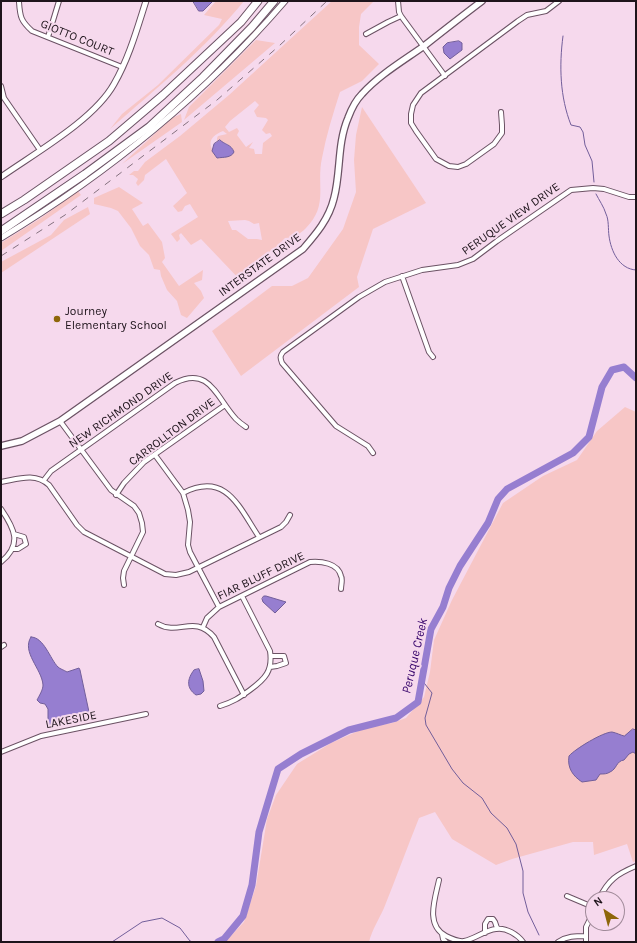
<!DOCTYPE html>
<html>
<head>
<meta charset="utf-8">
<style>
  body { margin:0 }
  #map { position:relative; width:637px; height:943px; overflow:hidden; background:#f6d9ed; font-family:Karla,sans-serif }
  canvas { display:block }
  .frame { position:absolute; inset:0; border:2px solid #1e141b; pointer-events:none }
  .north { position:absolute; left:585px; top:891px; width:40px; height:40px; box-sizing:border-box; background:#f6d9ed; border:1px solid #a08a99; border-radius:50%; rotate:324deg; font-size:11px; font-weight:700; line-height:16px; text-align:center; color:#1e141b }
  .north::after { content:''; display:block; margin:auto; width:14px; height:18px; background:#8e660a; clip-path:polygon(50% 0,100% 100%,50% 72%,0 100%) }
</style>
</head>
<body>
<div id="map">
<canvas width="637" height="943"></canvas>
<div class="frame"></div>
<div class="north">N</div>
</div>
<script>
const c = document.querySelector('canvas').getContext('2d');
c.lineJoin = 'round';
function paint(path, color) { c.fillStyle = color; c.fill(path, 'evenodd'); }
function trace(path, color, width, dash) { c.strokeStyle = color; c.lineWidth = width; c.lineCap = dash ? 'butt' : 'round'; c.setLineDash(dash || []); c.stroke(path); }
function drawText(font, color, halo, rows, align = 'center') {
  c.font = font + ' Karla,sans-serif'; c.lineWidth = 4; c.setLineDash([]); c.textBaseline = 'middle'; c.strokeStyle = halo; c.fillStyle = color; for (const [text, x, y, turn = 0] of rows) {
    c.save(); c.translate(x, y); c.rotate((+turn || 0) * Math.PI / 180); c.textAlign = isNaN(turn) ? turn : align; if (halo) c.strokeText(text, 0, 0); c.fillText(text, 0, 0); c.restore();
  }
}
paint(new Path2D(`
  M 216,1 L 244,1 C 206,48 156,89 110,129 L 122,114 L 158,85 L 219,25 L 222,19 L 204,15 Z
  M 332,1 L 374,1 L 361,14 L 359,27 L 359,45 L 379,64 L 362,81 L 340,92 C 333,114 326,136 322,158 C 316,185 329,205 306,228 C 300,234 294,238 285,238 L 275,248 L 271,250 L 259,264 L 242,282 L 201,239 L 191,245 L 181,233 L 179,235 L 180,239 L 177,242 L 171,234 L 198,217 L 190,204 L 185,206 L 182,211 L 178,212 L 173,206 L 187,193 L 166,159 L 145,175 L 144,180 L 138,186 L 136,183 L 138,179 L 133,175 L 129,175 L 134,171 L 138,171 L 145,162 L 180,136 L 229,95 ZM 255,101 L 259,105 L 254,111 L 257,117 L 266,118 L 268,120 L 262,130 L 266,134 L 270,133 L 272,136 L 263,143 L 262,154 L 255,154 L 254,149 L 249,148 L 253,142 L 246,147 L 237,135 L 239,131 L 237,128 L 229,132 L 225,127 L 230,121 ZM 223,131 L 227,134 L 218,136 L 217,138 L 217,141 L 226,143 L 232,148 L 217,158 C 209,146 206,138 223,131 ZM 245,220 L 249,221 L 254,224 L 259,223 L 262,240 L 257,239 L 248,239 L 236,230 L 232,230 L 228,221 Z
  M 256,40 L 275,43 L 184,120 L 189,107 Z
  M 362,107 L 426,203 L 373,229 L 357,277 L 359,287 L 241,376 L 212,331 L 272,286 L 292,286 L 308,278 L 343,229 L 356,192 L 354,160 L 356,135 Z
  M 181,114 L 182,122 L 122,164 L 172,118 Z
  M 119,187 L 143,203 L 132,209 L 143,226 L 148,223 L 162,242 L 165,258 L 162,262 L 179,286 L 203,270 L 202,280 L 194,283 L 201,291 L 204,298 L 187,318 L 181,315 L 177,301 L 167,290 L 161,276 L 160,270 L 154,269 L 149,255 L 140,246 L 131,228 L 118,211 L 111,208 L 94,204 L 94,198 Z
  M 78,191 L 81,195 L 1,251 L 1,243 L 41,218 Z
  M 88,207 L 90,214 L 1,273 L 1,262 L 51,235 L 64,220 Z
  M 625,407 L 636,412 L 636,861 L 633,862 L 627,844 L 594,855 L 593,842 L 573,842 L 512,859 L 496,865 L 452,839 L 435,812 L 419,818 C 407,848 396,878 384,908 C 379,919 372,930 369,942 L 225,942 L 244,922 L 256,886 L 267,819 L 276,795 L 297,764 L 331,743 L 365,728 L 392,723 L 406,718 L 424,697 L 430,672 L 434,640 L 452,600 L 503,503 L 543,476 L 577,460 L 597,431 Z`), '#f7c6c6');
const water = new Path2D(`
  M 193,1 L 213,1 L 203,11 L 199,11 Z
  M 459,41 L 462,43 L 462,50 L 450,59 L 444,53 L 443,47 L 447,43 Z
  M 220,140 C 225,145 231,144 234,152 C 231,158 224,157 217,158 L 212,151 L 214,144 Z
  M 264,596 L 266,596 L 286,602 L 275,613 L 263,602 L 262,599 Z
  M 31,637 C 44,637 50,659 58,667 C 60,669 64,670 67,672 L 79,668 L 80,670 L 89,712 L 87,715 L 48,726 L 48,709 L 45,704 L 40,703 L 37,700 C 39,696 43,690 43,685 C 42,669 21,652 31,637 Z
  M 199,669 L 203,681 L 204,691 L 201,694 L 196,695 C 186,688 187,679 194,670 Z
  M 633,729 L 636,730 L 636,754 L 633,752 L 629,754 L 624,760 C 616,761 617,769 610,772 C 607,774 604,774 600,774 L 596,780 L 582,782 C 573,776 567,768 569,756 C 575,749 603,732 612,732 C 617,733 620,735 624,736 Z`);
paint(water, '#967ed0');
trace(water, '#725e9a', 1);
trace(new Path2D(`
  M 563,36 C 559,66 560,97 571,125 L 580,127 L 583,132 L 585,145 L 592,161 L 594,182
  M 596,194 C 599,200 604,207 606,214 C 609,220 608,229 609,236 C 611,251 619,269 636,270
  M 421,679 L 432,693 L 425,718 L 426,725 L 452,769 L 463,783 L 482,798 L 491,813 L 507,828 L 516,844 L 523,871 L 523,893 L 528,912 L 539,935
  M 112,942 L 142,922 L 162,918 L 180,928 L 190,941 L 193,942`), '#725e9a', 1);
trace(new Path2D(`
  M 218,942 L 224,939 L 243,916 L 252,885 L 259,832 L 278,769 L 301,754 L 349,730 L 396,718 L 418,702 L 431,629 L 443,607 L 449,588 L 460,566 L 488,523 L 498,499 L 507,489 L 573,453 L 589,437 L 602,387 L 612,370 L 624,367 L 636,378`), '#967ed0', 7);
const minor = new Path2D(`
  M 398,1 L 399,12 L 401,16 L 445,76
  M 19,2 C 20,17 21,21 32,31 L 122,67
  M 366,34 L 388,22 L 401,16
  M 48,37 L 59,1
  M 1,86 L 4,98 L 40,150
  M 501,112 L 502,125 L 502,133 L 494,144 L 466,164 L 458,167 L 449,166 L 436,159 L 416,131 L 411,123 L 411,114 L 413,105 L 421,93 L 518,21 L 527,15 L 546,11 L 559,1
  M 402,276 L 429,352 L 433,357
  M 60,421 L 111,490 L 134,506 L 139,513 L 142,523 L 143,532 L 124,571 L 123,578 L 124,585
  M 373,453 L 368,446 L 336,426 L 282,363 C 280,358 280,356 283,352 L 359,297 L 385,282 L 422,270 L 458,265 L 473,259 L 497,241 L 571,190 L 593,188 L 604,189 L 629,197 L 636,197
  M 155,455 L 183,493 L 188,510 L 190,522 L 188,545 L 190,552 L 219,607
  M 44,480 L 51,471 L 175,383 C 210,365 217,399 236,419 C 239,422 243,425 246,427
  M 1,482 C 18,479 35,472 49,485 L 77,525 L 84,532 L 165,574 L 176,575 L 189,572 L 281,527 L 286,522 L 290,515
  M 183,493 C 226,471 239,507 259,537
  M 116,495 L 124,483 L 144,462 L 225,405
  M 1,509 C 14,528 23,544 1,562
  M 12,549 L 18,549 L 26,544 L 24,537 L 14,534
  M 158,624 C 179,636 194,614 214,637 L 244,695
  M 203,627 L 207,618 L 219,607 L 310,562 C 321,561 338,563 341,576 C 343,579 341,585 341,589
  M 1,647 L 4,645
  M 270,667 L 277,666 L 286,663 L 284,656 L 271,656
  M 220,706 C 233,702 239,698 250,690 C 265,679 273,671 270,651 L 242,596
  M 1,752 L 41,736 L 146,714
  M 439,880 C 435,899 425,925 446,936 C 452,939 458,942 464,941 C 475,939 485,930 496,929 C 506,927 518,935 523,942
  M 567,896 L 593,907
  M 599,899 C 608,880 617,874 636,866
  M 485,933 L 485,924 L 488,919 L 493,919 L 495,922 L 497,928
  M 442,934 L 443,939 L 446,942
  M 558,942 C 567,936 575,936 586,936
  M 586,942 L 586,927 L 593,913`);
const tertiary = new Path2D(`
  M 1,177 C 35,153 94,120 114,84 C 129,58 137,29 146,1
  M 1,238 C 107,174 204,95 285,1`);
const secondary = new Path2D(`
  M 1,446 L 22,441 L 60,421 L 303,249 C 316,234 329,219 334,198 C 341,172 337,144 348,118 C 351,110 356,100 362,94 C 379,75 403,61 424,46 C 443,31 462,16 482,1`);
const motorway = new Path2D(`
  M 1,214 L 24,200 L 109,141 L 163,95 L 241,22 L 258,1
  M 1,231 L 85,174 L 149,127 L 203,77 L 252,27 L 274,1`);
trace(minor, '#6b5264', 6);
trace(tertiary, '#6b5264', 7);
trace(secondary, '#6b5264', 8);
trace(motorway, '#6b5264', 9);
trace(minor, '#fff', 4);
trace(tertiary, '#fff', 5);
trace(secondary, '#fff', 5.5);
trace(motorway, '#fff', 7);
trace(new Path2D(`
  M 1,256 L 65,215 L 217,100 L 279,46 L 327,1`), '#84717e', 1, [7, 7]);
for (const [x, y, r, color] of [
  [57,319,4,"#8e660a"]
]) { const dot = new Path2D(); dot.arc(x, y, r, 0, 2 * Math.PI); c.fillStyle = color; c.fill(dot); trace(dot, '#f6d9ed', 1.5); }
drawText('12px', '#1e141b', '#f6d9ed', [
  ["GIOTTO COURT",77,38,22],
  ["PERUQUE VIEW DRIVE",511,219,-35],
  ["INTERSTATE DRIVE",260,265,-36],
  ["NEW RICHMOND DRIVE",121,410,-35],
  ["CARROLLTON DRIVE",172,432,-37],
  ["FIAR BLUFF DRIVE",261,576,-26],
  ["LAKESIDE",71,720,-11]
]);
drawText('12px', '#1e141b', '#f6d9ed', [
  ["Journey",65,312],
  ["Elementary School",65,326]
], 'left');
drawText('italic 13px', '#35026a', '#f6d9ed', [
  ["Peruque Creek",415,656,-77]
]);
</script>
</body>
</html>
